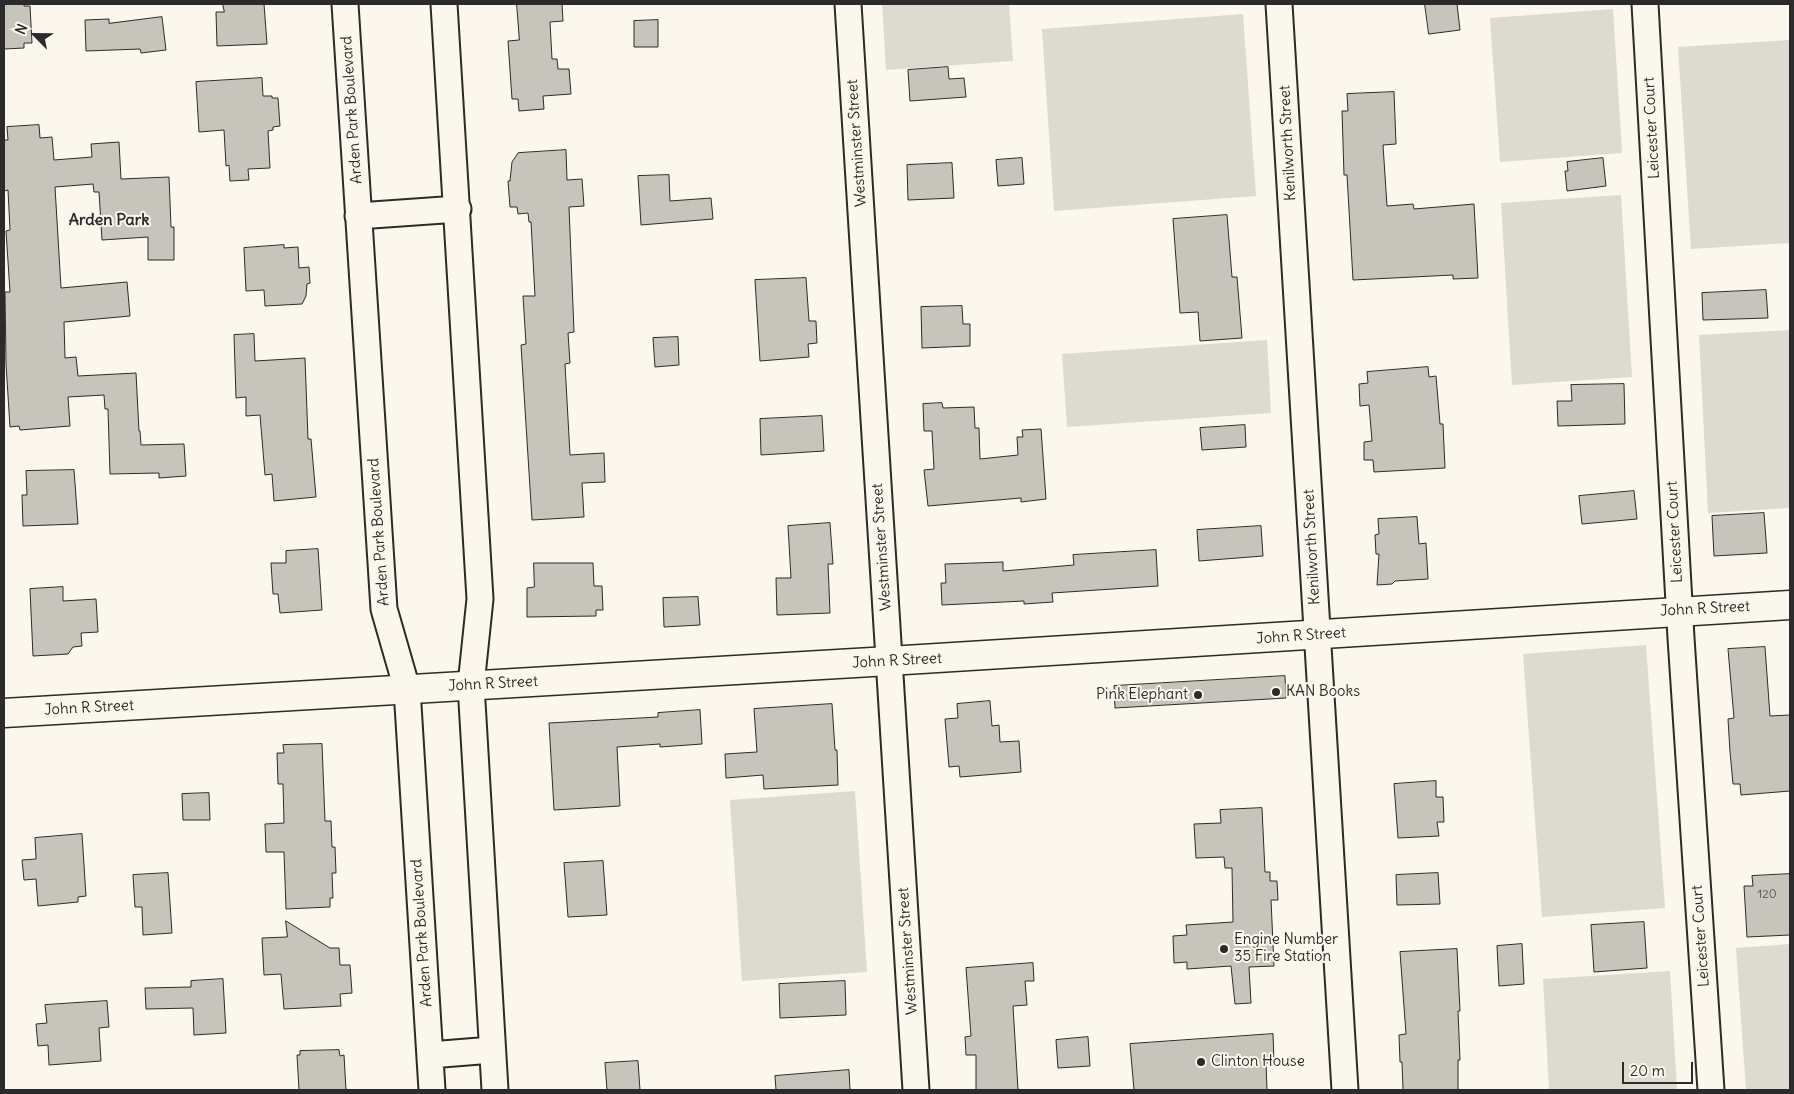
<!DOCTYPE html>
<html>
<head>
<meta charset="utf-8">
<style>
  body { margin:0 }
  #map { position:relative; width:1794px; height:1094px; overflow:hidden; background:#fbf7ec; font-family:Delius,sans-serif }
  canvas { display:block }
  .frame { position:absolute; inset:0; border:5px solid #2b2b2b; pointer-events:none }
  .north { position:absolute; left:10px; top:10px; width:50px; height:50px; -webkit-text-stroke:4px #fbf7ec; paint-order:stroke; rotate:293deg; font-size:14px; font-weight:700; line-height:20px; text-align:center; color:#2b2b2b }
  .north::after { content:''; display:block; margin:auto; width:18px; height:22px; background:#2b2b2b; clip-path:polygon(50% 0,100% 100%,50% 72%,0 100%) }
  .scale { position:absolute; left:1622px; top:1062px; width:71px; height:22px; box-sizing:border-box; border:2px solid #2b2b2b; border-top:0; padding-left:6px; font-size:15px; line-height:18px; white-space:nowrap; color:#2b2b2b; -webkit-text-stroke:4px #fbf7ec; paint-order:stroke }
</style>
</head>
<body>
<div id="map">
<canvas width="1794" height="1094"></canvas>
<div class="frame"></div>
<div class="north">N</div>
<div class="scale">20 m</div>
</div>
<script>
const c = document.querySelector('canvas').getContext('2d');
c.lineJoin = 'round';
function paint(path, color) { c.fillStyle = color; c.fill(path, 'evenodd'); }
function trace(path, color, width, dash) { c.strokeStyle = color; c.lineWidth = width; c.lineCap = dash ? 'butt' : 'round'; c.setLineDash(dash || []); c.stroke(path); }
function drawText(font, color, halo, rows, align = 'center') {
  c.font = font + ' Delius,sans-serif'; c.lineWidth = 4; c.setLineDash([]); c.textBaseline = 'middle'; c.strokeStyle = halo; c.fillStyle = color; for (const [text, x, y, turn = 0] of rows) {
    c.save(); c.translate(x, y); c.rotate((+turn || 0) * Math.PI / 180); c.textAlign = isNaN(turn) ? turn : align; if (halo) c.strokeText(text, 0, 0); c.fillText(text, 0, 0); c.restore();
  }
}
paint(new Path2D(`
  M 882,4 L 1009,4 L 1013,61 L 886,70 Z
  M 1613,9 L 1622,153 L 1500,162 L 1490,18 Z
  M 1243,14 L 1256,196 L 1054,211 L 1042,29 Z
  M 1790,40 L 1790,243 L 1691,249 L 1678,47 Z
  M 1621,195 L 1632,377 L 1512,385 L 1501,203 Z
  M 1790,330 L 1790,508 L 1708,513 L 1699,335 Z
  M 1267,340 L 1271,413 L 1067,427 L 1062,354 Z
  M 1646,645 L 1665,908 L 1542,917 L 1523,654 Z
  M 855,791 L 867,972 L 742,981 L 730,800 Z
  M 1790,944 L 1790,1090 L 1746,1090 L 1736,948 Z
  M 1670,971 L 1677,1090 L 1549,1090 L 1543,979 Z`), '#dddad0');
const building = new Path2D(`
  M 4,4 L 24,4 L 24,6 L 30,6 L 32,43 L 24,43 L 24,48 L 4,49 Z
  M 223,4 L 264,4 L 267,44 L 217,46 L 216,12 L 224,12 Z
  M 517,4 L 562,4 L 563,21 L 550,22 L 552,59 L 557,59 L 558,69 L 569,69 L 571,94 L 543,96 L 544,109 L 519,111 L 518,99 L 512,99 L 508,41 L 519,40 Z
  M 1425,4 L 1457,4 L 1460,30 L 1429,34 Z
  M 162,17 L 166,50 L 141,53 L 140,49 L 86,51 L 85,20 L 109,19 L 109,23 Z
  M 658,20 L 658,47 L 634,47 L 634,21 Z
  M 948,67 L 949,79 L 964,78 L 966,97 L 910,101 L 908,70 Z
  M 262,78 L 263,96 L 272,96 L 272,98 L 278,98 L 280,126 L 273,127 L 273,130 L 268,131 L 270,168 L 248,169 L 249,180 L 230,181 L 229,165 L 226,166 L 224,130 L 199,132 L 196,82 Z
  M 1394,92 L 1396,144 L 1383,145 L 1387,206 L 1413,204 L 1414,209 L 1474,204 L 1478,278 L 1453,279 L 1453,275 L 1353,280 L 1347,175 L 1344,175 L 1342,111 L 1348,111 L 1347,94 Z
  M 39,125 L 40,138 L 52,137 L 54,160 L 92,157 L 91,144 L 119,142 L 121,179 L 169,177 L 171,227 L 174,227 L 174,260 L 148,260 L 148,237 L 102,240 L 99,192 L 94,192 L 93,184 L 55,187 L 61,288 L 127,282 L 130,316 L 64,322 L 65,358 L 76,357 L 78,376 L 136,373 L 139,431 L 140,431 L 141,445 L 184,444 L 186,476 L 159,478 L 159,473 L 110,474 L 108,409 L 105,409 L 104,395 L 68,397 L 70,426 L 20,430 L 19,426 L 10,427 L 6,364 L 5,292 L 10,292 L 6,231 L 10,230 L 8,190 L 4,191 L 4,140 L 8,140 L 7,127 Z
  M 566,150 L 567,180 L 582,179 L 584,206 L 569,207 L 574,332 L 568,333 L 570,363 L 565,364 L 570,455 L 604,453 L 605,482 L 582,483 L 584,517 L 532,520 L 521,345 L 526,344 L 523,296 L 535,296 L 531,222 L 529,222 L 528,213 L 518,214 L 517,207 L 510,207 L 508,181 L 510,181 L 512,162 L 518,153 Z
  M 1022,158 L 1024,184 L 998,186 L 996,160 Z
  M 1603,158 L 1606,186 L 1567,191 L 1565,171 L 1568,171 L 1567,162 Z
  M 952,163 L 954,198 L 908,200 L 907,165 Z
  M 669,175 L 670,201 L 711,198 L 713,219 L 641,225 L 638,176 Z
  M 1227,215 L 1232,277 L 1237,277 L 1242,338 L 1200,341 L 1198,312 L 1180,313 L 1173,219 Z
  M 284,245 L 284,248 L 298,247 L 299,268 L 309,267 L 310,283 L 307,284 L 306,296 L 302,304 L 265,306 L 264,290 L 246,291 L 244,248 Z
  M 806,278 L 809,321 L 816,321 L 817,343 L 808,344 L 809,357 L 760,361 L 755,280 Z
  M 1766,290 L 1768,318 L 1703,320 L 1702,293 Z
  M 962,306 L 963,324 L 970,324 L 970,346 L 922,348 L 921,307 Z
  M 254,334 L 255,361 L 305,358 L 308,439 L 311,439 L 316,497 L 274,501 L 272,474 L 265,475 L 260,415 L 246,416 L 246,397 L 236,398 L 234,335 Z
  M 678,337 L 679,365 L 655,367 L 653,338 Z
  M 1428,367 L 1429,377 L 1436,376 L 1440,424 L 1443,424 L 1445,468 L 1374,472 L 1373,460 L 1364,460 L 1364,442 L 1372,441 L 1369,405 L 1360,406 L 1359,384 L 1368,383 L 1367,372 Z
  M 1624,384 L 1625,424 L 1558,426 L 1557,401 L 1572,401 L 1571,385 Z
  M 942,403 L 943,408 L 974,407 L 975,428 L 979,428 L 980,459 L 1018,455 L 1017,437 L 1023,437 L 1022,430 L 1041,429 L 1046,499 L 1021,502 L 1021,498 L 928,506 L 924,470 L 934,469 L 932,431 L 924,431 L 923,404 Z
  M 822,416 L 824,451 L 761,455 L 760,419 Z
  M 1245,425 L 1246,447 L 1202,450 L 1200,428 Z
  M 74,470 L 78,524 L 23,526 L 22,495 L 27,495 L 26,471 Z
  M 1634,491 L 1637,519 L 1582,524 L 1579,496 Z
  M 1764,513 L 1767,553 L 1714,556 L 1712,516 Z
  M 1417,517 L 1419,544 L 1426,543 L 1428,579 L 1395,581 L 1392,584 L 1377,585 L 1379,554 L 1376,554 L 1375,535 L 1379,534 L 1378,519 Z
  M 830,523 L 833,564 L 828,564 L 830,613 L 777,615 L 776,578 L 791,578 L 788,526 Z
  M 1261,526 L 1263,556 L 1199,561 L 1197,530 Z
  M 318,549 L 322,610 L 280,613 L 278,594 L 273,594 L 271,563 L 286,563 L 286,551 Z
  M 1156,550 L 1158,586 L 1052,593 L 1053,602 L 1024,604 L 1024,601 L 942,605 L 941,583 L 946,583 L 945,564 L 1003,562 L 1003,571 L 1074,565 L 1073,555 Z
  M 534,563 L 593,563 L 594,586 L 602,586 L 603,610 L 596,610 L 596,616 L 527,617 L 527,588 L 534,587 Z
  M 63,587 L 63,601 L 96,599 L 98,632 L 81,633 L 82,646 L 73,647 L 68,654 L 33,656 L 30,589 Z
  M 698,597 L 700,625 L 664,627 L 663,598 Z
  M 1765,647 L 1770,716 L 1790,715 L 1790,791 L 1741,795 L 1740,784 L 1733,784 L 1730,752 L 1728,719 L 1734,718 L 1728,649 Z
  M 1285,676 L 1286,698 L 1115,708 L 1114,686 Z
  M 990,701 L 992,726 L 999,725 L 1000,742 L 1019,741 L 1021,772 L 960,777 L 959,766 L 949,767 L 945,719 L 958,718 L 957,704 Z
  M 832,704 L 835,750 L 837,750 L 838,785 L 764,789 L 763,775 L 726,778 L 725,754 L 757,752 L 754,709 Z
  M 700,710 L 702,744 L 660,747 L 660,744 L 617,747 L 620,806 L 554,810 L 549,723 L 658,717 L 658,713 Z
  M 322,744 L 325,821 L 331,821 L 332,847 L 335,847 L 336,873 L 332,873 L 333,898 L 330,898 L 330,907 L 286,909 L 284,852 L 266,852 L 265,824 L 284,823 L 283,784 L 278,784 L 277,753 L 284,753 L 283,745 Z
  M 1436,781 L 1436,797 L 1443,797 L 1444,822 L 1437,822 L 1439,836 L 1398,838 L 1394,784 Z
  M 209,793 L 210,820 L 183,820 L 182,794 Z
  M 1262,808 L 1265,872 L 1270,872 L 1270,881 L 1277,881 L 1278,900 L 1271,900 L 1274,966 L 1249,967 L 1251,1003 L 1235,1004 L 1231,966 L 1187,969 L 1187,962 L 1174,963 L 1173,936 L 1187,935 L 1186,925 L 1233,922 L 1232,868 L 1225,868 L 1224,857 L 1196,858 L 1194,824 L 1221,823 L 1220,810 Z
  M 82,834 L 86,896 L 78,897 L 78,902 L 38,906 L 36,879 L 24,880 L 22,860 L 36,859 L 35,838 Z
  M 603,861 L 607,915 L 568,917 L 564,863 Z
  M 168,873 L 172,933 L 143,935 L 142,907 L 135,907 L 133,875 Z
  M 1438,873 L 1440,904 L 1397,905 L 1396,875 Z
  M 1790,874 L 1790,935 L 1747,937 L 1744,886 L 1753,886 L 1752,876 Z
  M 286,921 L 330,948 L 339,948 L 340,965 L 350,965 L 352,993 L 340,994 L 341,1006 L 284,1009 L 281,974 L 264,975 L 262,938 L 287,937 Z
  M 1644,922 L 1647,968 L 1594,972 L 1591,925 Z
  M 1522,944 L 1524,984 L 1499,986 L 1497,946 Z
  M 1457,949 L 1460,1011 L 1458,1011 L 1460,1060 L 1458,1060 L 1458,1090 L 1403,1090 L 1402,1062 L 1400,1062 L 1399,1035 L 1406,1034 L 1400,952 Z
  M 1033,963 L 1034,981 L 1025,981 L 1027,1005 L 1013,1006 L 1018,1090 L 976,1090 L 976,1055 L 966,1055 L 965,1037 L 971,1036 L 966,968 Z
  M 223,979 L 226,1033 L 194,1035 L 193,1008 L 146,1009 L 145,988 L 191,987 L 191,981 Z
  M 845,981 L 846,1015 L 780,1018 L 779,984 Z
  M 107,1001 L 109,1027 L 99,1028 L 101,1061 L 49,1065 L 48,1045 L 38,1046 L 36,1024 L 47,1023 L 45,1005 Z
  M 1273,1034 L 1274,1062 L 1266,1063 L 1267,1090 L 1134,1090 L 1130,1044 Z
  M 1088,1037 L 1090,1066 L 1058,1068 L 1056,1040 Z
  M 339,1050 L 340,1056 L 344,1055 L 346,1090 L 299,1090 L 297,1055 L 300,1055 L 300,1051 Z
  M 638,1061 L 640,1090 L 607,1090 L 605,1063 Z
  M 849,1070 L 850,1090 L 776,1090 L 775,1076 Z`);
paint(building, '#c7c4bc');
trace(building, '#2b2b2b', 1);
const street = new Path2D(`
  M 345,4 L 384,609 L 407,689 L 432,1090
  M 444,4 L 480,599 L 471,685 L 495,1090
  M 848,4 L 916,1090
  M 1279,4 L 1345,1090
  M 1645,4 L 1681,638 L 1711,1090
  M 358,216 L 458,209
  M 430,1055 L 492,1050`);
const secondary = new Path2D(`
  M 4,713 L 889,661 L 1790,605`);
trace(street, '#2b2b2b', 29);
trace(secondary, '#2b2b2b', 31);
trace(street, '#fbf7ec', 25);
trace(secondary, '#fbf7ec', 28);
for (const [x, y, r, color] of [
  [1276,692,5,"#2b2b2b"],
  [1198,695,5,"#2b2b2b"],
  [1224,949,5,"#2b2b2b"],
  [1201,1062,5,"#2b2b2b"]
]) { const dot = new Path2D(); dot.arc(x, y, r, 0, 2 * Math.PI); c.fillStyle = color; c.fill(dot); trace(dot, '#fbf7ec', 2); }
drawText('12px', '#52514f', null, [
  ["120",1767,895]
]);
drawText('15px', '#2b2b2b', '#fbf7ec', [
  ["Arden Park Boulevard",352,110,-94],
  ["Leicester Court",1652,128,-93],
  ["Westminster Street",857,143,-94],
  ["Kenilworth Street",1288,143,-93],
  ["Arden Park Boulevard",379,532,-94],
  ["Leicester Court",1675,532,-93],
  ["Westminster Street",882,547,-94],
  ["Kenilworth Street",1312,547,-93],
  ["John R Street",1705,609,-3],
  ["John R Street",1301,636,-4],
  ["John R Street",897,661,-3],
  ["John R Street",493,684,-3],
  ["John R Street",89,708,-3],
  ["Arden Park Boulevard",422,933,-94],
  ["Leicester Court",1701,936,-94],
  ["Westminster Street",908,951,-94]
]);
drawText('15px', '#2b2b2b', '#fbf7ec', [
  ["KAN Books",1286,692],
  ["Pink Elephant",1188,695,"right"],
  ["Engine Number",1234,940],
  ["35 Fire Station",1234,957],
  ["Clinton House",1211,1062]
], 'left');
drawText('bold 16px', '#2b2b2b', '#fbf7ec', [
  ["Arden Park",109,220]
]);
</script>
</body>
</html>
